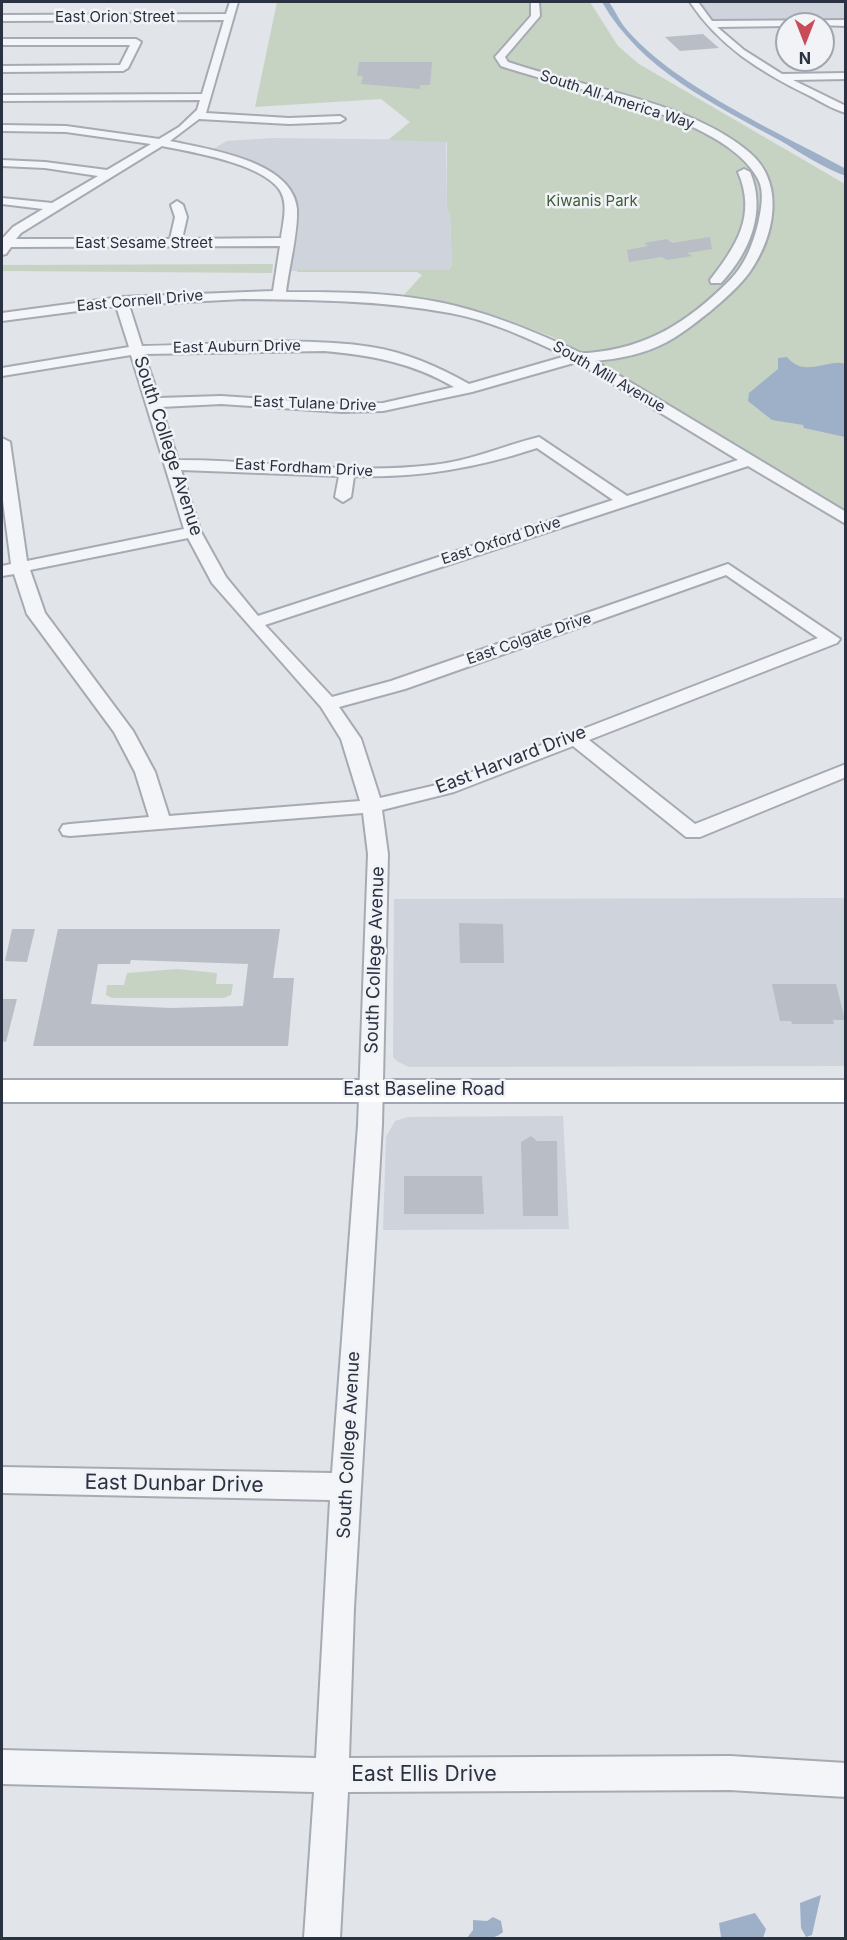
<!DOCTYPE html>
<html>
<head>
<meta charset="utf-8">
<style>
  body { margin:0 }
  #map { position:relative; width:847px; height:1940px; overflow:hidden; background:#e1e4e9; font-family:Inter,sans-serif }
  canvas { display:block }
  .frame { position:absolute; inset:0; border:3px solid #2a3141; pointer-events:none }
  .north { position:absolute; left:775px; top:12px; width:60px; height:60px; box-sizing:border-box; background:#f1f3f7; border:2px solid #a1a5ae; border-radius:50%; rotate:180deg; font-size:16px; font-weight:700; line-height:24px; text-align:center; color:#2a3141 }
  .north::after { content:''; display:block; margin:auto; width:21px; height:27px; background:#ca4b58; clip-path:polygon(50% 0,100% 100%,50% 72%,0 100%) }
</style>
</head>
<body>
<div id="map">
<canvas width="847" height="1940"></canvas>
<div class="frame"></div>
<div class="north">N</div>
</div>
<script>
const c = document.querySelector('canvas').getContext('2d');
c.lineJoin = 'round';
function paint(path, color) { c.fillStyle = color; c.fill(path, 'evenodd'); }
function trace(path, color, width, dash) { c.strokeStyle = color; c.lineWidth = width; c.lineCap = dash ? 'butt' : 'round'; c.setLineDash(dash || []); c.stroke(path); }
function drawText(font, color, halo, rows, align = 'center') {
  c.font = font + ' Inter,sans-serif'; c.lineWidth = 5; c.setLineDash([]); c.textBaseline = 'middle'; c.strokeStyle = halo; c.fillStyle = color; for (const [text, x, y, turn = 0] of rows) {
    c.save(); c.translate(x, y); c.rotate((+turn || 0) * Math.PI / 180); c.textAlign = isNaN(turn) ? turn : align; if (halo) c.strokeText(text, 0, 0); c.fillText(text, 0, 0); c.restore();
  }
}
paint(new Path2D(`
  M 700,2 L 845,2 L 845,22 L 718,22 L 713,20 Z
  M 272,138 L 446,140 L 447,209 L 450,212 L 452,266 L 448,270 L 282,271 L 289,200 L 262,171 L 206,153 L 227,141 Z
  M 845,898 L 845,1066 L 409,1067 L 398,1062 L 393,1057 L 394,899 Z
  M 563,1116 L 569,1229 L 383,1230 L 386,1137 L 395,1121 L 408,1117 Z`), '#cfd3db');
paint(new Path2D(`
  M 277,2 L 590,2 L 618,46 L 639,64 L 845,184 L 845,511 L 553,337 L 496,316 L 403,296 L 422,275 L 417,272 L 297,272 L 297,270 L 448,270 L 452,266 L 450,212 L 447,210 L 447,142 L 388,140 L 410,122 L 381,99 L 255,107 Z
  M 273,264 L 272,273 L 2,271 L 2,265 Z
  M 177,969 L 217,973 L 216,984 L 233,984 L 231,995 L 224,998 L 112,998 L 106,995 L 107,985 L 124,985 L 127,973 Z`), '#c6d3c3');
paint(new Path2D(`
  M 787,357 C 805,379 829,358 845,364 L 845,437 L 804,428 L 803,425 L 772,420 L 748,401 L 749,393 L 778,369 L 778,358 Z
  M 821,1895 L 812,1935 L 806,1937 L 801,1928 L 800,1903 Z
  M 755,1913 L 766,1929 L 763,1938 L 721,1937 L 719,1923 Z
  M 493,1917 L 501,1921 L 503,1932 C 495,1940 480,1939 467,1938 L 473,1930 L 473,1920 L 487,1921 Z`), '#9eb0c8');
paint(new Path2D(`
  M 602,2 L 609,2 C 614,9 618,18 623,25 C 668,83 780,133 846,169 L 846,176 C 823,168 801,153 781,141 C 715,105 640,69 602,2 Z`), '#9eb0c8');
paint(new Path2D(`
  M 703,34 L 719,48 L 680,51 L 665,37 Z
  M 359,62 L 432,62 L 430,85 L 420,85 L 420,89 L 361,84 L 363,76 L 357,76 Z
  M 710,237 L 712,249 L 687,253 L 692,256 L 667,260 L 662,257 L 629,262 L 627,250 L 648,246 L 644,243 L 667,239 L 672,243 Z
  M 459,923 L 503,924 L 504,963 L 460,963 Z
  M 12,929 L 35,929 L 27,962 L 5,961 Z
  M 58,929 L 280,929 L 273,978 L 294,978 L 288,1046 L 33,1046 ZM 131,960 L 248,964 L 243,1006 L 170,1008 L 91,1004 L 98,964 L 130,964 Z
  M 772,984 L 836,984 L 845,1020 L 833,1020 L 834,1024 L 792,1024 L 791,1021 L 780,1021 Z
  M 2,999 L 17,999 L 6,1042 L 2,1041 Z
  M 531,1136 L 537,1141 L 557,1141 L 558,1216 L 523,1216 L 521,1142 Z
  M 404,1176 L 482,1176 L 484,1214 L 404,1214 Z`), '#b9bdc6');
const minor = new Path2D(`
  M 230,2 L 238,2 L 206,113 L 289,118 L 340,116 L 345,119 L 340,122 L 289,124 L 199,119 L 170,141 C 208,149 293,161 297,209 C 298,233 289,267 286,292 C 342,292 401,292 456,306 C 500,317 540,334 581,353 L 588,353 C 648,348 688,322 730,280 C 745,265 753,244 758,224 C 761,210 765,192 758,179 C 725,115 567,89 501,66 L 495,57 L 531,16 L 531,2 L 539,2 L 540,16 L 505,57 L 508,62 C 581,87 692,102 750,153 C 786,184 774,238 749,273 C 734,294 688,331 665,343 C 644,354 618,359 595,361 L 846,512 L 846,524 L 748,466 L 265,625 L 332,697 L 391,681 L 728,564 L 840,639 L 837,643 L 589,740 L 695,824 L 846,764 L 846,777 L 700,837 L 686,837 L 573,746 L 454,792 L 382,810 L 388,854 L 382,1125 L 354,1608 L 349,1758 L 730,1756 L 846,1763 L 846,1797 L 730,1790 L 348,1792 L 340,1938 L 304,1938 L 314,1792 L 2,1784 L 2,1750 L 316,1758 L 330,1500 L 2,1493 L 2,1467 L 332,1473 L 358,1125 L 368,854 L 363,813 L 70,836 L 63,835 L 60,830 L 63,825 L 70,824 L 149,817 L 135,772 L 114,732 L 27,614 L 14,574 L 2,576 L 2,566 L 11,564 L 2,493 L 2,438 L 10,442 L 27,561 L 184,529 L 131,355 L 2,376 L 2,368 L 129,347 L 116,306 L 2,321 L 2,313 L 121,297 L 273,291 L 280,246 L 11,247 L 6,254 L 2,255 L 2,239 L 13,227 L 43,209 L 2,204 L 2,198 L 52,203 L 98,176 L 45,168 L 2,166 L 2,160 L 45,162 L 107,170 L 151,144 L 66,132 L 2,131 L 2,125 L 66,126 L 159,139 L 179,127 L 197,110 L 200,100 L 2,101 L 2,95 L 202,94 L 224,20 L 2,21 L 2,15 L 226,14 ZM 162,146 C 192,152 260,163 279,189 C 289,203 283,222 281,238 L 182,239 L 187,217 L 183,205 L 177,201 L 171,205 L 175,217 L 170,239 L 16,239 L 21,233 ZM 243,299 C 312,300 381,300 450,313 C 490,320 529,339 566,356 L 469,384 C 439,367 405,352 371,347 C 299,336 215,345 142,346 L 129,305 ZM 324,351 C 371,355 413,363 454,387 L 383,403 L 342,404 L 221,396 L 159,398 L 144,354 ZM 577,362 L 738,460 L 627,496 L 539,437 C 503,446 470,461 433,465 C 349,475 263,460 178,460 L 161,407 L 221,404 L 342,412 L 383,411 L 472,392 ZM 537,448 L 613,500 L 258,616 L 226,577 L 201,532 L 181,470 L 339,476 L 335,497 L 343,502 L 351,497 L 354,476 C 419,478 476,468 537,448 ZM 188,538 L 212,583 L 321,707 L 341,739 L 360,801 L 169,816 L 155,772 L 133,731 L 45,613 L 30,570 ZM 726,575 L 818,638 L 441,784 L 380,798 L 361,739 L 339,707 L 405,689 Z
  M 690,2 L 698,2 L 712,21 L 846,20 L 846,26 L 787,24 L 787,26 L 717,27 L 744,50 L 782,74 L 846,73 L 846,79 L 793,80 L 846,106 L 846,113 C 832,109 820,101 808,95 C 761,72 719,46 690,2 Z
  M 2,39 L 136,39 L 141,42 L 128,68 L 123,71 L 2,72 L 2,66 L 120,65 L 130,45 L 2,45 Z
  M 744,169 L 750,172 C 767,212 749,253 721,283 L 711,283 L 710,280 C 736,246 757,216 738,172 Z`);
const major = new Path2D(`
  M 2,1080 L 846,1080 L 846,1102 L 2,1102 Z`);
trace(minor, '#a6abb3', 4);
trace(major, '#a1a8b5', 4);
paint(minor, '#f4f5f8');
paint(major, '#fff');
drawText('15px', '#2a3141', '#f1f3f7', [
  ["East Orion Street",115,17],
  ["South All America Way",617,100,18],
  ["East Sesame Street",144,243],
  ["East Cornell Drive",140,301,-5],
  ["East Auburn Drive",237,347,-1],
  ["South Mill Avenue",609,377,30],
  ["East Tulane Drive",315,404,2],
  ["East Fordham Drive",304,468,3],
  ["East Oxford Drive",501,541,-18],
  ["East Colgate Drive",529,639,-19]
]);
drawText('15px', '#3d5c38', '#f1f3f7', [
  ["Kiwanis Park",592,201]
]);
drawText('18px', '#2a3141', '#f1f3f7', [
  ["South College Avenue",168,446,72],
  ["East Harvard Drive",511,760,-21],
  ["South College Avenue",375,960,-88],
  ["East Baseline Road",424,1090],
  ["South College Avenue",349,1445,-87]
]);
drawText('21px', '#2a3141', '#f1f3f7', [
  ["East Dunbar Drive",174,1484,1],
  ["East Ellis Drive",424,1775]
]);
</script>
</body>
</html>
